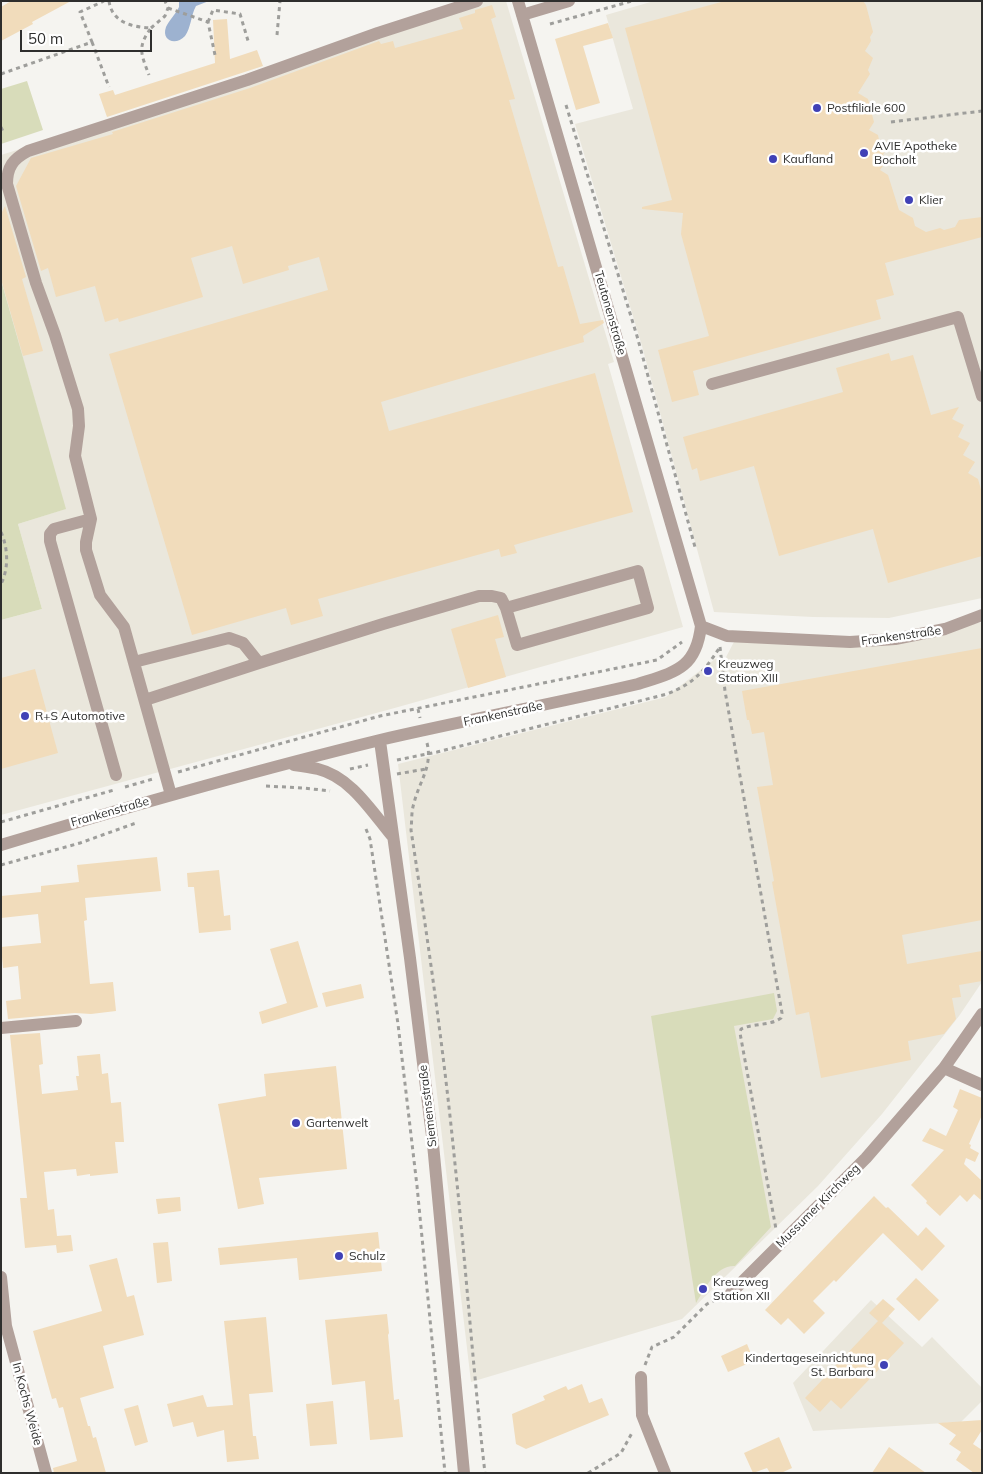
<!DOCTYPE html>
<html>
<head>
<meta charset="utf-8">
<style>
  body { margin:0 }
  #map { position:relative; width:983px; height:1474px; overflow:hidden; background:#f5f4f0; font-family:Mulish,sans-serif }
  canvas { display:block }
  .frame { position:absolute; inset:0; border:2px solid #2e2e2d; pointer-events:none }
  .scale { position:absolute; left:20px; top:30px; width:132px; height:22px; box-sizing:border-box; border:2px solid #2e2e2d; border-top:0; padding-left:6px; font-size:15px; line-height:18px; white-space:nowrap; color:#2e2e2d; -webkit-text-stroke:4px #fff; paint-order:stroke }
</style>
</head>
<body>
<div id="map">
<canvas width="983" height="1474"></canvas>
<div class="frame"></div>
<div class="scale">50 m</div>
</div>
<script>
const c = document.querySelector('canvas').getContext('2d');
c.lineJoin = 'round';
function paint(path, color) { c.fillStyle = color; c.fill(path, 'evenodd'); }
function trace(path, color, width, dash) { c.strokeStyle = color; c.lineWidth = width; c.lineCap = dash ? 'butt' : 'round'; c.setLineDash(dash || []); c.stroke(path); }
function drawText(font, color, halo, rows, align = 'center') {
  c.font = font + ' Mulish,sans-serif'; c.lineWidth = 5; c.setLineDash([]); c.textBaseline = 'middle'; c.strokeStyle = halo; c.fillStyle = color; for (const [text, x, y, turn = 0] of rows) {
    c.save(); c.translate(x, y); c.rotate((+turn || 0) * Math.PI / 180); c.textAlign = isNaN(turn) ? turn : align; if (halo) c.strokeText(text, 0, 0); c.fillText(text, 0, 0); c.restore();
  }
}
paint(new Path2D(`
  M 458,1 L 506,1 L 614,362 L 608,364 L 683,627 L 391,709 L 1,815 L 1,620 L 42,609 L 18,524 L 65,509 L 1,280 L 1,155 L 245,79 Z
  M 654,1 L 982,1 L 982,598 L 889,618 L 813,617 L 714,612 L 642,346 L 575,124 L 633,109 L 606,15 Z
  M 982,622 L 982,982 L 959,1016 L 882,1114 L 818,1186 L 682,1319 L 471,1382 L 398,764 L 666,697 L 715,659 L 725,659 L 736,638 L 890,643 Z
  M 871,1300 L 922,1347 L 932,1337 L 982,1388 L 982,1401 L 961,1422 L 813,1431 L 793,1383 Z`), '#eae7dc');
paint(new Path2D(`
  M 27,81 L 43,130 L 1,144 L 1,89 Z
  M 1,280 L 66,509 L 18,524 L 42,609 L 1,620 Z
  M 774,993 L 777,1011 L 773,1019 L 734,1026 L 771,1227 L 735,1266 C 716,1265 705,1289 696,1303 L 651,1016 Z`), '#d8dcba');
paint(new Path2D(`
  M 179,1 L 209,1 L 196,6 C 191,15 191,28 185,36 C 176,46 161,41 166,27 C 169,20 176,14 179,7 Z`), '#9db2d0');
paint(new Path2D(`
  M 11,1 L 71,1 L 32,22 L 33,24 L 1,41 L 1,7 Z
  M 725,1 L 863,1 L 866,5 L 873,32 L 870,37 L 871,41 L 865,51 L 873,58 L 868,70 L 870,74 L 858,93 L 868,99 L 874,122 L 869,130 L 878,135 L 879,140 L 882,142 L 885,151 L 883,155 L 885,163 L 880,170 L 888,175 L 899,210 L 913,218 L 915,226 L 926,232 L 940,228 L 944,230 L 955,227 L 959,220 L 982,217 L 982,237 L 885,263 L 894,295 L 876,300 L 881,319 L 693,371 L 699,395 L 672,402 L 658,350 L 709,336 L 681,234 L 683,213 L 642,209 L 642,207 L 672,200 L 625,28 Z
  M 492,5 L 496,17 L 491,19 L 515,99 L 509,100 L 558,267 L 563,266 L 580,324 L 603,320 L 604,323 L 583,336 L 584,342 L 381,402 L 389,431 L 595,373 L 633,512 L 514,545 L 517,553 L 501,557 L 499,549 L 318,599 L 323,616 L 291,625 L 286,608 L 192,635 L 109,354 L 328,290 L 319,257 L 288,266 L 289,270 L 243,284 L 232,246 L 191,258 L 203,297 L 119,322 L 118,318 L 105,322 L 95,286 L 56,297 L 48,268 L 41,271 L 16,186 L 31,158 L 113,134 L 112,132 L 250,88 L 379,41 L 381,44 L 393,41 L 395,48 L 463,29 L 459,18 L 475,13 L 475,10 Z
  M 227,19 L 230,59 L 257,50 L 263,66 L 107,117 L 99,94 L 113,90 L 115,95 L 215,63 L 213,20 Z
  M 608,23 L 613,38 L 583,46 L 600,103 L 576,110 L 555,39 Z
  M 5,206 L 26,277 L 22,279 L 43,351 L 23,356 L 1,279 L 1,214 Z
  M 889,353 L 891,361 L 913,355 L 931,415 L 959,407 L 952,419 L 964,425 L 958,437 L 970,443 L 963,455 L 975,462 L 968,473 L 978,479 L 982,493 L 982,556 L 888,583 L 873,529 L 779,556 L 754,466 L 700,481 L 697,468 L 692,470 L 683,437 L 843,392 L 836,368 Z
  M 498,615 L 504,637 L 495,639 L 506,677 L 468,688 L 451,629 Z
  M 982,648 L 982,920 L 902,935 L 907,964 L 982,951 L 982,981 L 959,985 L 961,997 L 952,998 L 956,1019 L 944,1034 L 908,1041 L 911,1060 L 821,1078 L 809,1012 L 796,1015 L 772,882 L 774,881 L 757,787 L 773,785 L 764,732 L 752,734 L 749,720 L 747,720 L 742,691 Z
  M 35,669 L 58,753 L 1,769 L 1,678 Z
  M 157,857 L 161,891 L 85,898 L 87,920 L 84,921 L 90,984 L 113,982 L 116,1011 L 91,1014 L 75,1013 L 8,1019 L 6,1001 L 21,999 L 18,966 L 3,968 L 1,947 L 41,943 L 38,914 L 1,918 L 1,896 L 41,892 L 41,886 L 79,882 L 77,865 Z
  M 219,870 L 224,916 L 230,915 L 231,930 L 199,933 L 194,887 L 188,887 L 187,873 Z
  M 298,941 L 318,1007 L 262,1024 L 259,1012 L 287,1003 L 270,949 Z
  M 361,984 L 364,998 L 326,1007 L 322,993 Z
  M 40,1033 L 43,1064 L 39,1065 L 42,1094 L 78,1090 L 76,1076 L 79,1076 L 77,1056 L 100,1054 L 102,1074 L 108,1073 L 111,1103 L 121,1102 L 124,1142 L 115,1142 L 118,1173 L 90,1176 L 90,1174 L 77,1176 L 76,1169 L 44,1172 L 48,1210 L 54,1209 L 57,1236 L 71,1235 L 73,1251 L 57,1253 L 56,1245 L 25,1248 L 20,1198 L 27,1198 L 10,1035 Z
  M 336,1066 L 347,1169 L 259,1178 L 264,1204 L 238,1209 L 218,1104 L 266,1096 L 264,1074 Z
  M 960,1089 L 982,1098 L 982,1115 L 969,1144 L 971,1145 L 970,1148 L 979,1153 L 975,1162 L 966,1158 L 964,1164 L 982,1181 L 982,1201 L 974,1194 L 967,1202 L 960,1195 L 940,1216 L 926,1203 L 927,1201 L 911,1185 L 944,1150 L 922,1141 L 930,1128 L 946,1136 L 958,1110 L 953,1107 Z
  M 874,1196 L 886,1208 L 888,1207 L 918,1236 L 926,1227 L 945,1246 L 922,1271 L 883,1233 L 836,1282 L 834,1280 L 813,1301 L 825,1313 L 804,1334 L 788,1318 L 781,1325 L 765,1310 Z
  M 180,1197 L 181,1211 L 158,1214 L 156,1199 Z
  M 378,1232 L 382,1271 L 299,1280 L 297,1258 L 220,1265 L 218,1248 Z
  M 168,1242 L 172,1281 L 157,1283 L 153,1243 Z
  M 117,1258 L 127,1297 L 134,1295 L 144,1335 L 103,1346 L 114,1388 L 80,1398 L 88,1426 L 90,1426 L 93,1438 L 96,1437 L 106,1473 L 54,1473 L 53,1468 L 77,1461 L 63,1407 L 59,1408 L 56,1398 L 52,1399 L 33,1331 L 102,1311 L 89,1265 Z
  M 916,1278 L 939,1300 L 919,1321 L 896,1299 Z
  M 883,1299 L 895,1309 L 882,1323 L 904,1343 L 841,1409 L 831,1400 L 820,1412 L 805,1398 L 878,1321 L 869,1313 Z
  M 387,1314 L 389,1333 L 388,1335 L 394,1400 L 399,1399 L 403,1437 L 370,1440 L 365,1381 L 332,1385 L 325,1320 Z
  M 266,1317 L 273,1392 L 249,1394 L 253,1436 L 256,1436 L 259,1459 L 227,1462 L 224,1430 L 197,1437 L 193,1422 L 173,1427 L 167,1404 L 203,1395 L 207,1407 L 233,1405 L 224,1321 Z
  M 747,1344 L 754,1361 L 728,1372 L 721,1356 Z
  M 582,1384 L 589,1403 L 602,1398 L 609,1415 L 526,1449 L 516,1444 L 512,1414 L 545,1400 L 543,1396 L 566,1386 L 568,1390 Z
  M 333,1401 L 337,1444 L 310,1446 L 306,1404 Z
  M 138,1405 L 148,1442 L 135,1446 L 124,1409 Z
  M 982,1420 L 982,1430 L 973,1444 L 982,1450 L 982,1473 L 974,1473 L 956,1460 L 961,1452 L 949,1444 L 956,1435 L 938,1423 Z
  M 779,1437 L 792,1468 L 781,1473 L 770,1473 L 767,1468 L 753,1473 L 744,1453 Z
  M 889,1447 L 926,1473 L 872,1473 Z`), '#f1dcbb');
trace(new Path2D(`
  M 109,1 C 112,23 133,27 151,28 C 137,47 141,54 149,75
  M 168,8 L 208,22 L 215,55
  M 208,22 L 213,10 L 240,14 L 249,44
  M 550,24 L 632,1
  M 151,28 L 165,16 L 168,8 L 165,1
  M 277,35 L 280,1
  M 92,42 L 109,87
  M 1,74 L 92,42 L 80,12 L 104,1
  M 566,105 L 637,336 L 695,547
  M 891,122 L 982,111
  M 1,127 L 4,134
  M 1,532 C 8,548 9,568 1,584
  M 720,647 L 725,691 L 782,1013 L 781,1018 C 770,1026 754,1023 741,1029 L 740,1033 L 776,1229
  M 418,709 L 420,718
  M 427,743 C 433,766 419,782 414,803 C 411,812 412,822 411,830 C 428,941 444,1052 455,1164 C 466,1267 473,1370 485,1473
  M 397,760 L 437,752 L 667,694 C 695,683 704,671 720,647
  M 350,769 L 368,765
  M 178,772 L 380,716 L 657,660 L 682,642
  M 397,774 L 426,769
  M 266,786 L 304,788 L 330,791
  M 125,787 L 153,779
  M 1,822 L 114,790
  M 366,829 L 370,839 L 398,1024 L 417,1186 L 445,1473
  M 1,865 L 80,843 L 136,823
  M 645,1365 L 652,1347 L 674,1337 L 707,1304 L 717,1299
  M 588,1473 L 621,1453 L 633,1431`), '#9e9e9b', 3, [4, 4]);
trace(new Path2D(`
  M 522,15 L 569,1
  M 712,384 L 958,317 L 982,396
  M 91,519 L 54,529 L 50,534 L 50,541 L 116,775
  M 701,626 L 727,636 L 850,642 L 895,639 L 945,629 L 982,615
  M 134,662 L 229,638 L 243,643 L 259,663 L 145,700
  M 259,663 L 383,624 L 479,596 L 492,596 L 501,598 L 506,608 L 638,571 L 648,608 L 517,645 L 506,608
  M 380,741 L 410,958 L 433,1144 L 464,1473
  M 294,765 C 302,766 310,767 318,769 C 351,777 372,812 393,837
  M 171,795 L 124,627 L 100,595 L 86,550 L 86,542 L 91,519 L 75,456 L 79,426 L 78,409 L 55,335 L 36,283 L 7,184 C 7,167 13,159 28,151 L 247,80 L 378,33 L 477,1
  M 1,845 C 127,807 253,771 380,740 C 466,720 553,704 638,684 C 675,672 696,669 701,626 L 518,1
  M 1,1028 L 76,1021
  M 944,1068 L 982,1085
  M 1,1277 L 6,1326 L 46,1473
  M 731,1293 L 866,1158 L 944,1068 L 982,1014
  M 641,1377 L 642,1415 L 665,1473`), '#b2a19b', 12);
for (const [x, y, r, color] of [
  [817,108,5,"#4041b6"],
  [864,153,5,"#4041b6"],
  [773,159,5,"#4041b6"],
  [909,200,5,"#4041b6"],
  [708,671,5,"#4041b6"],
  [25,716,5,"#4041b6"],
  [296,1123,5,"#4041b6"],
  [339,1256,5,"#4041b6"],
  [703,1289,5,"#4041b6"],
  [884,1365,5,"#4041b6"]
]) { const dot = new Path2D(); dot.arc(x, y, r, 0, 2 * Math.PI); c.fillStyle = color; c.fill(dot); trace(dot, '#fff', 2); }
drawText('12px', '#2e2e2d', '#fff', [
  ["Postfiliale 600",827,108],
  ["AVIE Apotheke",874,146],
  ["Bocholt",874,160],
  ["Kaufland",783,159],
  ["Klier",919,200],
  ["Kreuzweg",718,664],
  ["Station XIII",718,678],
  ["R+S Automotive",35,716],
  ["Gartenwelt",306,1123],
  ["Schulz",349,1256],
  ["Kreuzweg",713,1282],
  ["Station XII",713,1296],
  ["Kindertageseinrichtung",874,1358,"right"],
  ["St. Barbara",874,1372,"right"]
], 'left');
drawText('12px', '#2e2e2d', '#fff', [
  ["Teutonenstraße",610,313,74],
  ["Frankenstraße",901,636,-8],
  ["Frankenstraße",503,714,-12],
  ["Frankenstraße",110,812,-16],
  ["Siemensstraße",428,1106,-97],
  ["Mussumer Kirchweg",818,1206,-45],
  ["In Kochs Weide",27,1404,75]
]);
</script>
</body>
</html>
